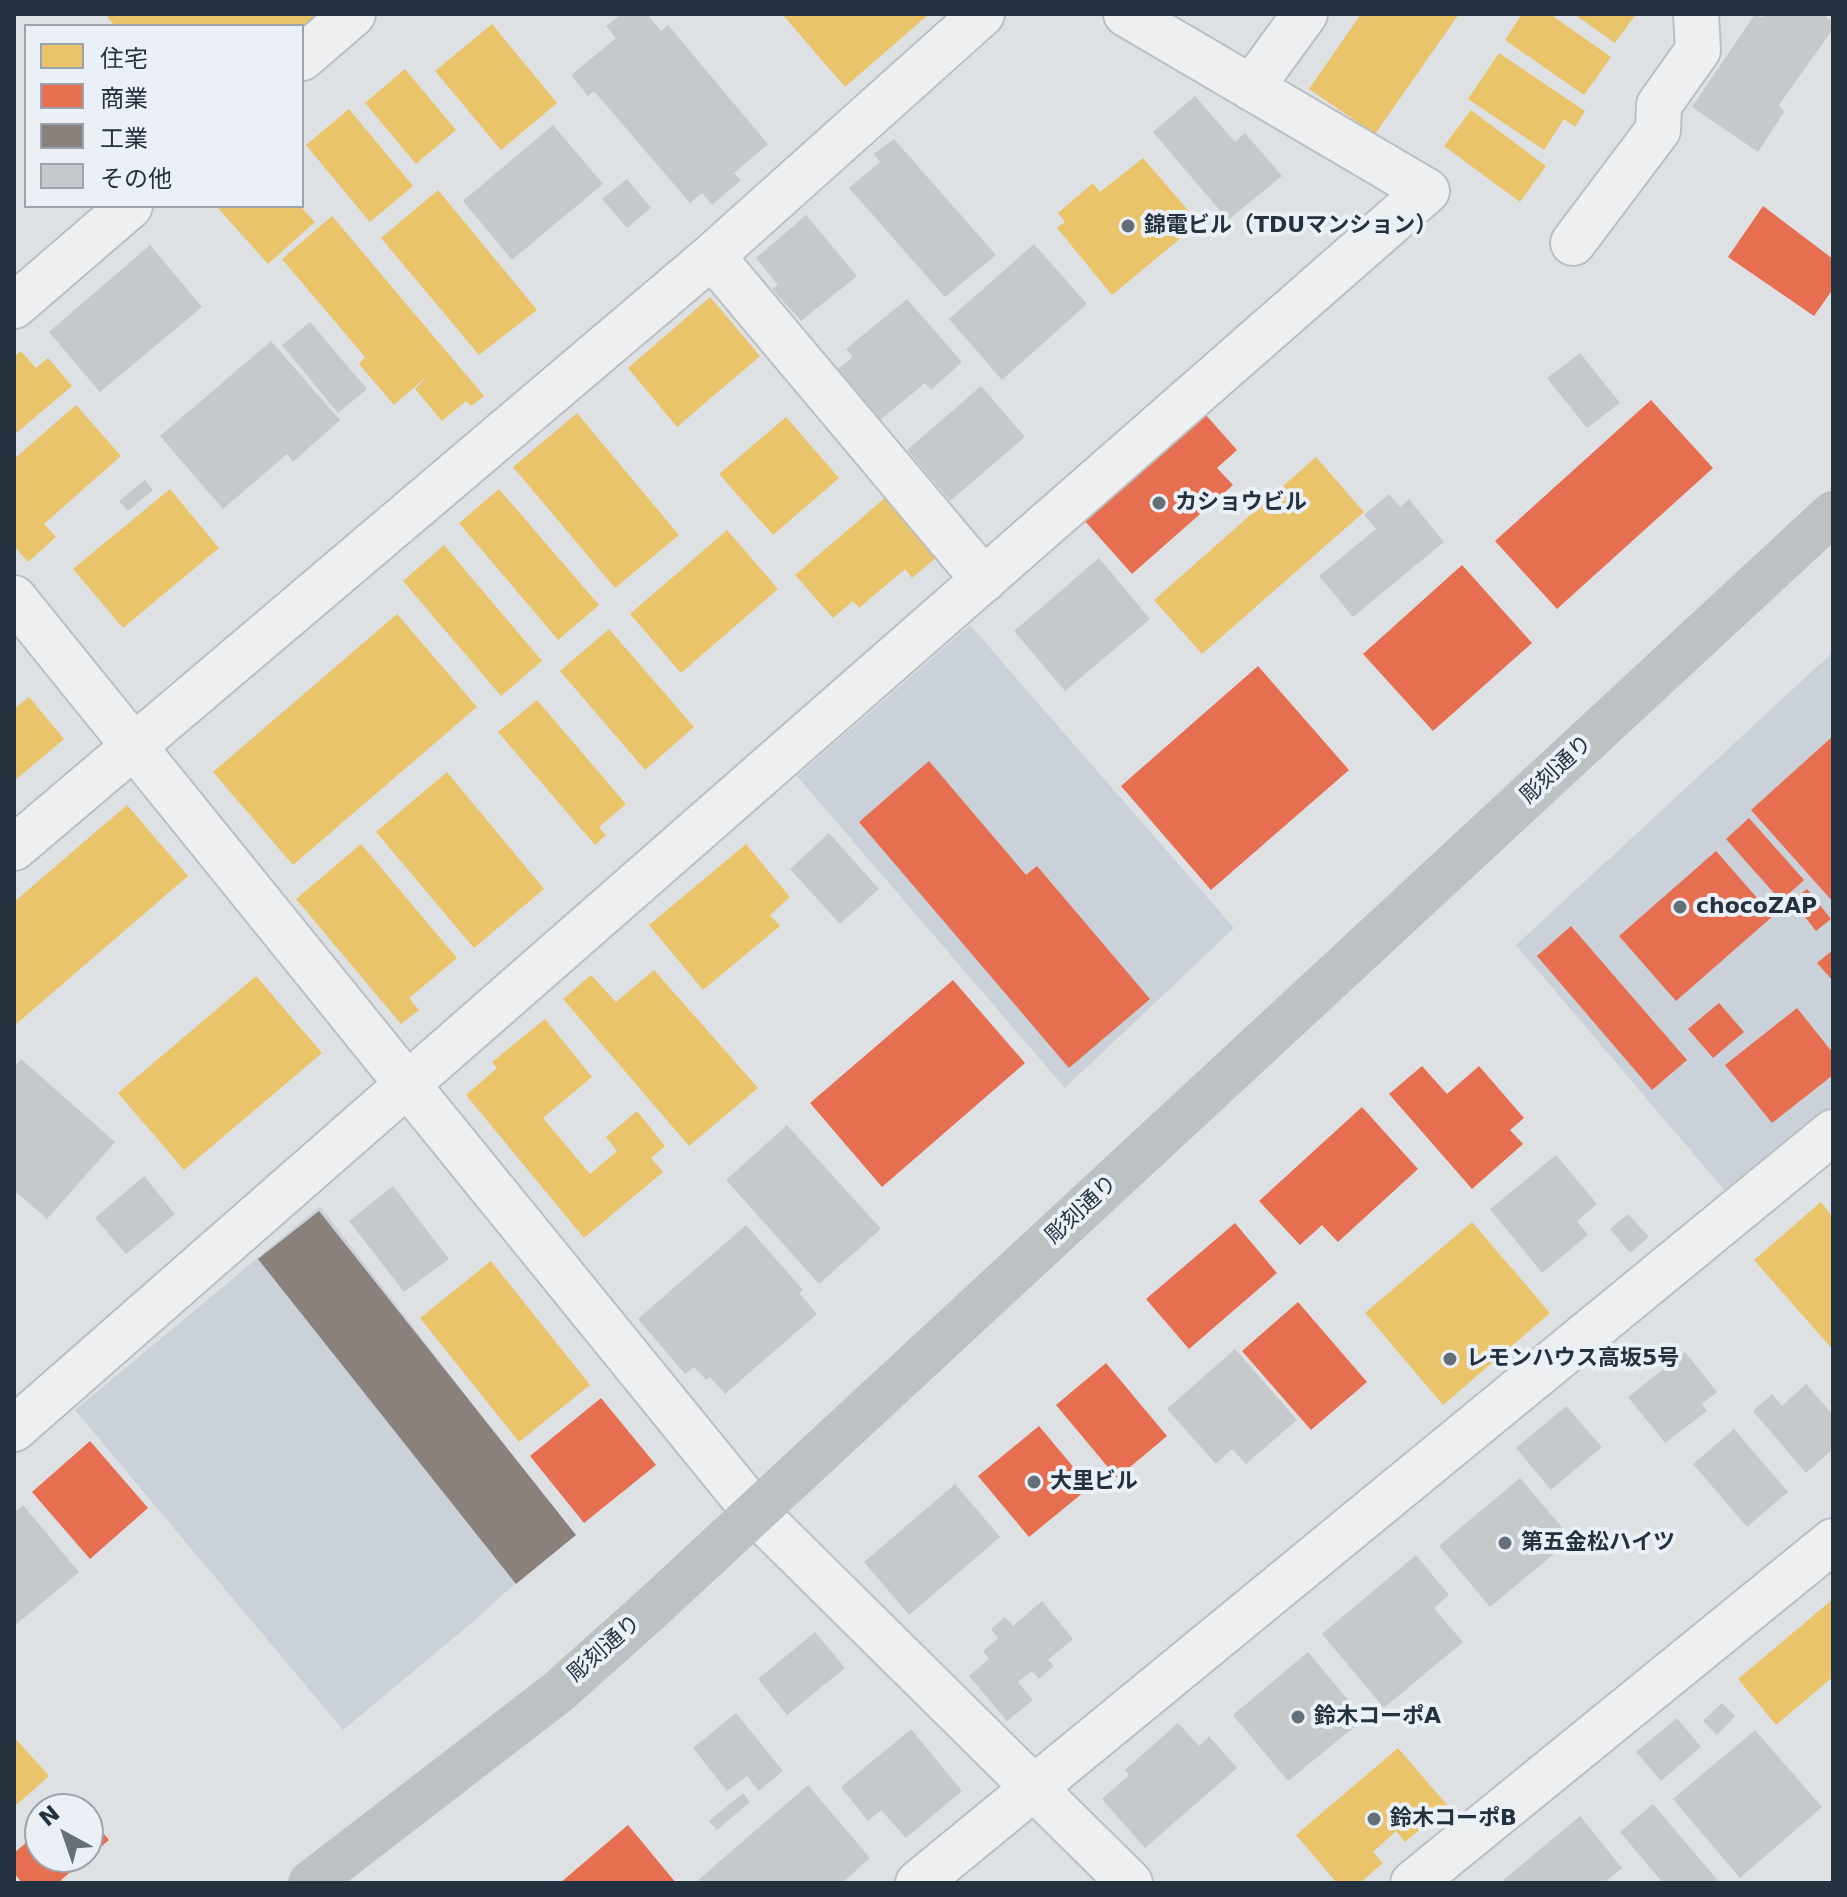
<!DOCTYPE html>
<html>
<head>
<meta charset="utf-8">
<style>
  body { margin:0 }
  #map { position:relative; width:1847px; height:1897px; overflow:hidden; background:#dee1e4; font-family:"DejaVu Sans","Noto Sans JP",sans-serif }
  canvas { display:block }
  .frame { position:absolute; inset:0; border:16px solid #24313e; pointer-events:none }
  .legend { position:absolute; left:24px; top:24px; width:280px; height:184px; box-sizing:border-box; background:#eaf0f5; border:2px solid #9ba4ac; margin:0; padding:10px 14px; list-style:none; font-size:24px; color:#24313e }
  .legend li { display:flex; align-items:center; gap:16px; height:40px }
  .legend b { width:40px; border:2px solid #9ba4ac }
  .north { position:absolute; left:24px; top:1793px; width:80px; height:80px; box-sizing:border-box; background:#eaf0f5; border:2px solid #9ba4ac; border-radius:50%; rotate:320deg; font-size:22px; font-weight:700; line-height:32px; text-align:center; color:#24313e }
  .north::after { content:''; display:block; margin:auto; width:28px; height:36px; background:#656f78; clip-path:polygon(50% 0,100% 100%,50% 72%,0 100%) }
</style>
</head>
<body>
<div id="map">
<canvas width="1847" height="1897"></canvas>
<div class="frame"></div>
<ul class="legend">
<li><b style="height:22px;background:#e9c46a"></b>住宅</li>
<li><b style="height:22px;background:#e76f51"></b>商業</li>
<li><b style="height:22px;background:#8a817c"></b>工業</li>
<li><b style="height:22px;background:#c6c9cc"></b>その他</li>
</ul>
<div class="north">N</div>
</div>
<script>
const c = document.querySelector('canvas').getContext('2d');
c.lineJoin = 'round';
function paint(path, color) { c.fillStyle = color; c.fill(path, 'evenodd'); }
function trace(path, color, width, dash) { c.strokeStyle = color; c.lineWidth = width; c.lineCap = dash ? 'butt' : 'round'; c.setLineDash(dash || []); c.stroke(path); }
function drawText(font, color, halo, rows, align = 'center') {
  c.font = font + ' "DejaVu Sans","Noto Sans JP",sans-serif'; c.lineWidth = 8; c.setLineDash([]); c.textBaseline = 'middle'; c.strokeStyle = halo; c.fillStyle = color; for (const [text, x, y, turn = 0] of rows) {
    c.save(); c.translate(x, y); c.rotate((+turn || 0) * Math.PI / 180); c.textAlign = isNaN(turn) ? turn : align; if (halo) c.strokeText(text, 0, 0); c.fillText(text, 0, 0); c.restore();
  }
}
paint(new Path2D(`
  M 970,625 L 1234,928 L 1065,1088 L 797,776 Z
  M 1833,652 L 1833,1106 L 1726,1192 L 1516,945 Z
  M 320,1206 L 572,1533 L 469,1625 L 343,1730 L 75,1410 Z`), '#cbd1d8');
paint(new Path2D(`
  M 105,14 L 318,14 L 302,28 L 302,26 L 115,26 Z
  M 782,14 L 929,14 L 845,87 Z
  M 1361,14 L 1459,14 L 1375,134 L 1309,89 Z
  M 1522,14 L 1550,14 L 1611,57 L 1584,95 L 1505,40 Z
  M 1574,14 L 1636,14 L 1615,43 Z
  M 492,24 L 557,103 L 501,150 L 435,71 Z
  M 1499,53 L 1585,111 L 1575,127 L 1564,119 L 1544,150 L 1468,99 Z
  M 405,69 L 456,130 L 416,164 L 365,103 Z
  M 349,109 L 413,186 L 370,222 L 306,145 Z
  M 1471,110 L 1546,166 L 1520,202 L 1444,146 Z
  M 1143,158 L 1199,223 L 1112,295 L 1057,228 L 1065,222 L 1058,213 L 1093,183 L 1100,192 Z
  M 438,190 L 537,310 L 479,355 L 381,238 Z
  M 216,206 L 300,206 L 315,222 L 268,264 Z
  M 332,216 L 484,396 L 471,406 L 466,401 L 442,421 L 415,389 L 428,375 L 394,405 L 359,364 L 365,357 L 282,259 Z
  M 710,297 L 760,356 L 677,427 L 628,368 Z
  M 21,351 L 36,368 L 48,358 L 72,386 L 14,435 L 14,357 Z
  M 76,405 L 121,456 L 44,524 L 56,537 L 28,562 L 14,546 L 14,459 Z
  M 577,413 L 679,535 L 615,588 L 513,467 Z
  M 786,417 L 839,478 L 773,535 L 719,474 Z
  M 1316,457 L 1364,512 L 1202,654 L 1154,600 Z
  M 170,489 L 219,548 L 123,628 L 73,569 Z
  M 499,489 L 599,605 L 558,640 L 459,523 Z
  M 886,497 L 937,557 L 912,578 L 905,569 L 859,608 L 853,601 L 833,618 L 795,575 Z
  M 727,530 L 778,589 L 681,673 L 630,614 Z
  M 444,545 L 542,661 L 501,696 L 403,581 Z
  M 397,614 L 477,707 L 293,865 L 213,772 Z
  M 609,629 L 694,727 L 645,770 L 560,671 Z
  M 29,697 L 64,739 L 14,781 L 14,709 Z
  M 537,700 L 626,804 L 599,827 L 606,835 L 595,845 L 498,732 Z
  M 447,772 L 544,889 L 474,948 L 376,832 Z
  M 127,805 L 188,876 L 14,1026 L 14,902 Z
  M 361,844 L 457,958 L 409,998 L 419,1010 L 401,1024 L 296,899 Z
  M 746,844 L 790,897 L 770,915 L 780,926 L 703,990 L 649,925 Z
  M 654,970 L 758,1088 L 689,1146 L 563,999 L 591,975 L 616,1002 Z
  M 256,976 L 322,1053 L 184,1170 L 118,1093 Z
  M 545,1019 L 592,1077 L 543,1118 L 590,1174 L 617,1151 L 606,1137 L 637,1111 L 665,1146 L 651,1158 L 663,1172 L 584,1238 L 466,1095 L 497,1068 L 492,1062 Z
  M 1821,1202 L 1833,1217 L 1833,1350 L 1754,1260 Z
  M 1472,1222 L 1550,1313 L 1443,1405 L 1365,1313 Z
  M 491,1261 L 590,1385 L 519,1442 L 420,1318 Z
  M 1833,1599 L 1833,1677 L 1776,1725 L 1738,1679 Z
  M 14,1737 L 49,1776 L 14,1807 Z
  M 1398,1748 L 1448,1806 L 1405,1842 L 1396,1831 L 1373,1852 L 1383,1863 L 1360,1883 L 1337,1883 L 1296,1835 Z`), '#e9c46a');
paint(new Path2D(`
  M 1763,206 L 1833,259 L 1833,289 L 1814,316 L 1728,257 Z
  M 1651,400 L 1713,468 L 1557,609 L 1495,541 Z
  M 1205,414 L 1237,450 L 1217,468 L 1233,485 L 1132,574 L 1084,520 Z
  M 1462,565 L 1532,643 L 1433,731 L 1363,654 Z
  M 1258,666 L 1349,770 L 1211,890 L 1121,786 Z
  M 1833,736 L 1833,902 L 1751,810 Z
  M 929,761 L 1026,875 L 1037,866 L 1150,999 L 1069,1068 L 859,822 Z
  M 1749,818 L 1804,880 L 1781,901 L 1726,839 Z
  M 1716,851 L 1773,916 L 1676,1001 L 1619,936 Z
  M 1807,889 L 1831,919 L 1816,931 L 1792,900 Z
  M 1571,926 L 1687,1060 L 1652,1090 L 1537,956 Z
  M 1833,950 L 1833,981 L 1817,963 Z
  M 953,980 L 1025,1063 L 882,1187 L 810,1103 Z
  M 1719,1003 L 1744,1032 L 1713,1058 L 1688,1029 Z
  M 1797,1008 L 1833,1053 L 1833,1075 L 1772,1123 L 1725,1065 Z
  M 1422,1066 L 1447,1094 L 1479,1066 L 1524,1118 L 1510,1130 L 1523,1144 L 1472,1189 L 1389,1094 Z
  M 1362,1107 L 1418,1169 L 1338,1242 L 1322,1225 L 1300,1245 L 1259,1201 Z
  M 1235,1223 L 1277,1273 L 1189,1349 L 1146,1299 Z
  M 1298,1302 L 1367,1382 L 1311,1430 L 1242,1351 Z
  M 1106,1363 L 1167,1436 L 1117,1478 L 1056,1405 Z
  M 601,1398 L 656,1465 L 584,1523 L 530,1456 Z
  M 1039,1426 L 1090,1487 L 1029,1537 L 978,1476 Z
  M 90,1441 L 148,1508 L 90,1559 L 32,1492 Z
  M 88,1815 L 109,1840 L 61,1880 L 64,1883 L 22,1883 L 14,1873 L 14,1853 L 40,1831 L 40,1857 L 88,1857 Z
  M 628,1825 L 676,1883 L 560,1883 Z`), '#e76f51');
paint(new Path2D(`
  M 319,1211 L 576,1535 L 516,1584 L 258,1259 Z`), '#8a817c');
paint(new Path2D(`
  M 621,14 L 647,14 L 661,31 L 668,25 L 768,144 L 734,173 L 741,180 L 712,205 L 702,193 L 690,203 L 594,91 L 588,96 L 571,75 L 616,38 L 606,26 Z
  M 1755,14 L 1762,18 L 1765,14 L 1822,14 L 1833,22 L 1833,29 L 1779,105 L 1784,112 L 1758,152 L 1692,107 Z
  M 1195,96 L 1235,142 L 1245,133 L 1282,176 L 1228,220 L 1153,132 Z
  M 553,125 L 603,184 L 512,260 L 463,201 Z
  M 894,139 L 996,255 L 945,297 L 849,188 L 880,162 L 874,154 Z
  M 627,179 L 651,208 L 627,228 L 602,199 Z
  M 806,215 L 857,276 L 801,321 L 772,289 L 778,285 L 756,258 Z
  M 1034,244 L 1087,304 L 1002,380 L 949,319 Z
  M 150,245 L 202,307 L 100,392 L 49,332 Z
  M 907,299 L 962,362 L 931,390 L 925,383 L 880,420 L 838,369 L 853,357 L 846,349 Z
  M 310,322 L 367,389 L 338,413 L 282,345 Z
  M 271,341 L 340,420 L 293,462 L 287,454 L 223,509 L 160,436 Z
  M 1580,353 L 1620,403 L 1587,428 L 1547,378 Z
  M 981,386 L 1025,437 L 950,501 L 907,450 Z
  M 145,480 L 153,490 L 128,511 L 119,501 Z
  M 1389,494 L 1400,507 L 1409,499 L 1444,542 L 1353,617 L 1319,576 L 1376,529 L 1364,515 Z
  M 1099,558 L 1150,619 L 1065,691 L 1014,631 Z
  M 829,833 L 879,889 L 840,924 L 790,869 Z
  M 21,1059 L 115,1142 L 47,1219 L 14,1190 L 14,1067 Z
  M 787,1125 L 881,1229 L 819,1284 L 726,1180 Z
  M 1556,1155 L 1597,1204 L 1577,1221 L 1588,1235 L 1542,1273 L 1490,1209 Z
  M 144,1176 L 175,1214 L 126,1254 L 95,1218 Z
  M 393,1186 L 449,1259 L 404,1292 L 349,1221 Z
  M 1628,1214 L 1649,1237 L 1630,1253 L 1610,1229 Z
  M 746,1225 L 803,1290 L 799,1293 L 817,1314 L 725,1394 L 710,1377 L 706,1380 L 694,1367 L 685,1374 L 638,1319 Z
  M 1235,1349 L 1297,1420 L 1246,1464 L 1232,1449 L 1216,1464 L 1167,1409 Z
  M 1685,1352 L 1717,1392 L 1702,1404 L 1707,1411 L 1665,1443 L 1628,1397 Z
  M 1806,1384 L 1833,1415 L 1833,1449 L 1806,1473 L 1753,1411 L 1772,1394 L 1782,1406 Z
  M 1566,1406 L 1602,1447 L 1551,1490 L 1516,1448 Z
  M 1734,1429 L 1788,1492 L 1747,1527 L 1693,1464 Z
  M 1520,1478 L 1572,1539 L 1490,1607 L 1439,1546 Z
  M 955,1484 L 1000,1537 L 909,1615 L 864,1562 Z
  M 23,1505 L 79,1572 L 14,1626 L 14,1513 Z
  M 1416,1555 L 1449,1595 L 1434,1608 L 1463,1642 L 1384,1708 L 1322,1634 Z
  M 1042,1601 L 1073,1639 L 1048,1660 L 1054,1666 L 1039,1679 L 1032,1671 L 1018,1682 L 1033,1700 L 1007,1721 L 969,1676 L 989,1659 L 983,1651 L 998,1638 L 991,1629 L 1005,1617 L 1013,1626 Z
  M 815,1632 L 845,1668 L 787,1715 L 758,1679 Z
  M 1308,1652 L 1364,1719 L 1288,1781 L 1233,1715 Z
  M 1722,1703 L 1735,1716 L 1717,1735 L 1703,1721 Z
  M 736,1713 L 783,1771 L 759,1791 L 747,1776 L 727,1791 L 693,1748 Z
  M 1677,1718 L 1701,1747 L 1661,1781 L 1636,1752 Z
  M 1178,1723 L 1199,1746 L 1209,1736 L 1237,1768 L 1145,1848 L 1102,1799 L 1129,1775 L 1125,1770 Z
  M 911,1729 L 962,1791 L 906,1838 L 881,1810 L 868,1821 L 841,1787 Z
  M 1755,1730 L 1822,1807 L 1740,1878 L 1673,1799 Z
  M 808,1785 L 870,1858 L 842,1883 L 699,1883 L 697,1881 Z
  M 743,1793 L 750,1802 L 717,1830 L 709,1821 Z
  M 1653,1804 L 1720,1883 L 1663,1883 L 1620,1832 Z
  M 1580,1816 L 1622,1868 L 1604,1883 L 1500,1883 Z`), '#c6c9cc');
const street = new Path2D(`
  M 302,58 L 353,14
  M 1251,88 L 1305,14
  M 1573,243 L 1658,130 L 1659,105 L 1698,50 L 1696,14
  M 712,256 L 984,580
  M 14,306 L 130,206
  M 14,598 L 407,1084 L 755,1512 L 1130,1883
  M 14,848 L 712,256 L 982,14
  M 14,1429 L 1427,191 L 1126,14
  M 918,1883 L 1833,1132
  M 1413,1883 L 1833,1541`);
trace(street, '#bcbfc2', 48);
trace(street, '#edeff1', 44);
trace(new Path2D(`
  M 310,1883 L 558,1692 L 652,1608 L 1833,513`), '#bcc1c4', 44);
for (const [x, y, r, color] of [
  [1128,226,8,"#656f78"],
  [1159,503,8,"#656f78"],
  [1680,907,8,"#656f78"],
  [1450,1359,8,"#656f78"],
  [1034,1482,8,"#656f78"],
  [1505,1543,8,"#656f78"],
  [1298,1717,8,"#656f78"],
  [1374,1819,8,"#656f78"]
]) { const dot = new Path2D(); dot.arc(x, y, r, 0, 2 * Math.PI); c.fillStyle = color; c.fill(dot); trace(dot, '#eaf0f5', 3); }
drawText('bold 22px', '#24313e', '#eaf0f5', [
  ["錦電ビル（TDUマンション）",1144,226],
  ["カショウビル",1175,503],
  ["chocoZAP",1696,907],
  ["レモンハウス高坂5号",1466,1359],
  ["大里ビル",1050,1482],
  ["第五金松ハイツ",1521,1543],
  ["鈴木コーポA",1314,1717],
  ["鈴木コーポB",1390,1819]
], 'left');
drawText('22px', '#24313e', '#eaf0f5', [
  ["彫刻通り",1557,770,-43],
  ["彫刻通り",1082,1210,-43],
  ["彫刻通り",605,1649,-41]
]);
</script>
</body>
</html>
